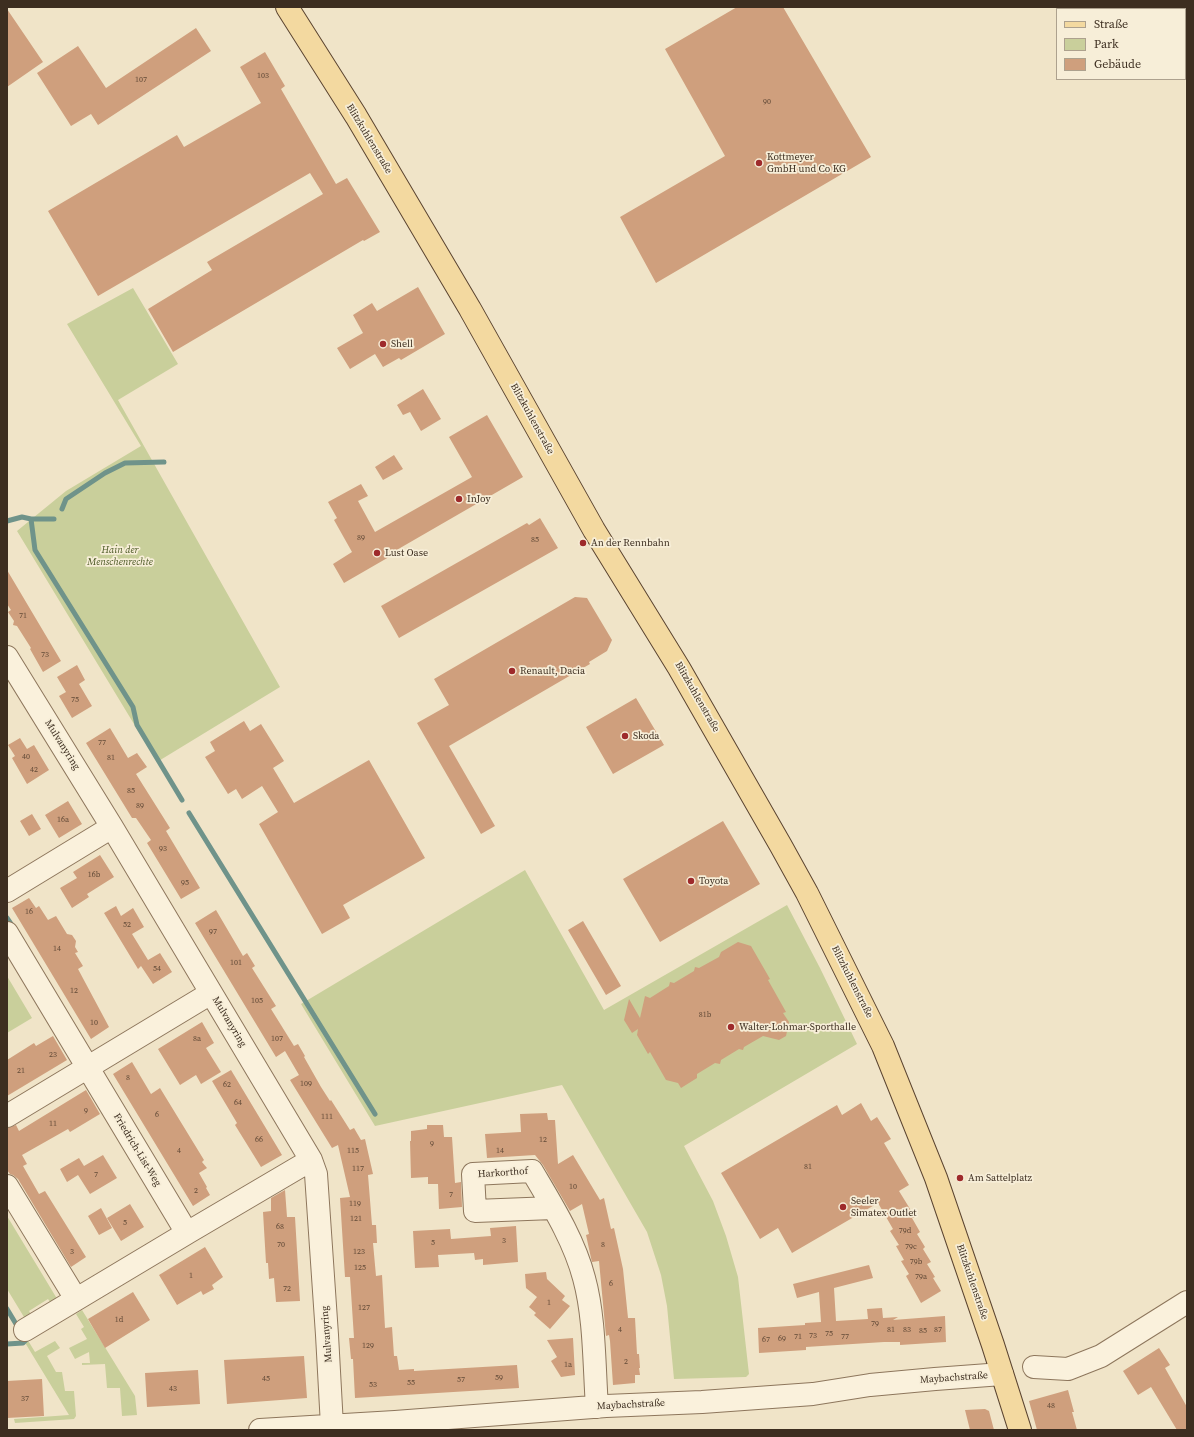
<!DOCTYPE html>
<html>
<head>
<meta charset="utf-8">
<style>
  body { margin:0 }
  #map { position:relative; width:1194px; height:1437px; overflow:hidden; background:#f0e4c8; font-family:"Source Serif 4",serif }
  canvas { display:block }
  .frame { position:absolute; inset:0; border:8px solid #3d2e20; pointer-events:none }
  .legend { position:absolute; left:1056px; top:8px; width:130px; height:72px; box-sizing:border-box; background:#f7eed8; border:1px solid #ada18e; margin:0; padding:5px 7px; list-style:none; font-size:12px; color:#3d2e20 }
  .legend li { display:flex; align-items:center; gap:8px; height:20px }
  .legend b { width:20px; border:1px solid #ada18e }
</style>
</head>
<body>
<div id="map">
<canvas width="1194" height="1437"></canvas>
<div class="frame"></div>
<ul class="legend">
<li><b style="height:5px;background:#f3d9a0"></b>Straße</li>
<li><b style="height:11px;background:#c9cf9b"></b>Park</li>
<li><b style="height:11px;background:#cf9f7d"></b>Gebäude</li>
</ul>
</div>
<script>
const c = document.querySelector('canvas').getContext('2d');
c.lineJoin = 'round';
function paint(path, color) { c.fillStyle = color; c.fill(path, 'evenodd'); }
function trace(path, color, width, dash) { c.strokeStyle = color; c.lineWidth = width; c.lineCap = dash ? 'butt' : 'round'; c.setLineDash(dash || []); c.stroke(path); }
function drawText(font, color, halo, rows, align = 'center') {
  c.font = font + ' "Source Serif 4",serif'; c.lineWidth = 3.5; c.setLineDash([]); c.textBaseline = 'middle'; c.strokeStyle = halo; c.fillStyle = color; for (const [text, x, y, turn = 0] of rows) {
    c.save(); c.translate(x, y); c.rotate((+turn || 0) * Math.PI / 180); c.textAlign = isNaN(turn) ? turn : align; if (halo) c.strokeText(text, 0, 0); c.fillText(text, 0, 0); c.restore();
  }
}
paint(new Path2D(`
  M 133,288 L 178,364 L 118,400 L 280,687 L 157,762 L 17,531 L 66,491 L 141,446 L 67,324 Z
  M 525,870 L 604,1010 L 787,905 L 820,968 L 857,1044 L 684,1146 L 713,1201 L 726,1236 L 738,1277 L 749,1374 L 746,1377 L 674,1379 L 667,1306 L 661,1275 L 647,1232 L 562,1085 L 375,1126 L 301,1004 Z
  M 7,976 L 32,1018 L 7,1033 Z
  M 7,1216 L 59,1302 L 53,1306 L 48,1299 L 29,1311 L 33,1318 L 27,1322 L 7,1289 Z
  M 7,1306 L 35,1352 L 55,1341 L 60,1348 L 47,1356 L 56,1372 L 62,1372 L 65,1391 L 74,1391 L 76,1416 L 74,1419 L 15,1423 L 14,1419 L 69,1415 L 7,1313 Z
  M 82,1310 L 135,1396 L 137,1415 L 122,1416 L 120,1388 L 107,1388 L 105,1364 L 82,1365 L 82,1363 L 90,1363 L 89,1352 L 75,1359 L 69,1348 L 87,1339 L 81,1329 L 84,1327 L 76,1314 Z`), '#c9cf9b');
trace(new Path2D(`
  M 62,509 L 66,499 L 105,473 L 125,463 L 164,462
  M 31,519 L 54,519
  M 7,521 L 22,517 L 31,519 L 35,550 L 133,707 L 137,725 L 182,800
  M 189,813 L 375,1114
  M 7,918 L 13,927
  M 7,1309 L 19,1329
  M 7,1344 L 23,1343 L 26,1340 L 23,1336`), '#6f938a', 5);
paint(new Path2D(`
  M 737,7 L 783,7 L 871,157 L 656,283 L 620,217 L 725,156 L 665,49 Z
  M 7,9 L 43,62 L 7,87 Z
  M 196,28 L 211,51 L 98,125 L 91,114 L 71,126 L 37,73 L 78,46 L 106,88 Z
  M 265,52 L 285,86 L 281,89 L 336,184 L 347,178 L 380,232 L 364,241 L 363,240 L 173,352 L 148,309 L 212,270 L 207,262 L 323,194 L 310,173 L 98,296 L 48,211 L 177,135 L 184,147 L 261,103 L 240,67 Z
  M 418,287 L 445,334 L 401,360 L 399,358 L 383,367 L 375,354 L 350,369 L 337,348 L 363,333 L 353,315 L 372,303 L 377,311 Z
  M 423,389 L 441,419 L 421,431 L 410,412 L 403,415 L 397,405 Z
  M 487,415 L 523,477 L 388,555 L 389,557 L 344,583 L 333,564 L 352,552 L 334,520 L 337,518 L 328,502 L 361,484 L 368,496 L 358,501 L 375,532 L 472,477 L 449,437 Z
  M 394,455 L 403,469 L 383,480 L 375,467 Z
  M 540,518 L 558,548 L 399,638 L 381,606 L 527,523 L 529,525 Z
  M 7,570 L 61,661 L 43,672 L 30,649 L 31,648 L 17,626 L 13,625 L 14,621 L 8,612 L 11,610 L 7,604 Z
  M 575,597 L 587,598 L 612,640 L 607,651 L 589,662 L 590,664 L 449,746 L 495,826 L 481,834 L 417,723 L 449,705 L 434,679 Z
  M 77,665 L 85,680 L 79,684 L 92,706 L 72,718 L 59,696 L 66,692 L 57,677 Z
  M 636,698 L 664,745 L 613,774 L 586,727 Z
  M 244,721 L 250,731 L 261,724 L 284,761 L 273,768 L 294,803 L 369,760 L 425,858 L 343,905 L 350,918 L 322,934 L 259,824 L 278,812 L 262,786 L 242,799 L 236,789 L 228,794 L 205,757 L 215,751 L 210,742 Z
  M 110,728 L 128,758 L 137,753 L 147,767 L 136,774 L 170,828 L 166,831 L 200,888 L 181,899 L 147,843 L 151,840 L 136,818 L 132,818 L 86,743 Z
  M 20,738 L 27,749 L 34,745 L 49,770 L 27,784 L 12,758 L 15,756 L 8,745 Z
  M 68,801 L 82,824 L 59,838 L 45,815 Z
  M 32,814 L 41,829 L 29,836 L 20,821 Z
  M 723,821 L 760,884 L 660,942 L 623,879 Z
  M 100,855 L 114,877 L 87,894 L 89,897 L 72,908 L 60,888 L 77,878 L 73,872 Z
  M 29,898 L 36,908 L 39,906 L 48,920 L 56,916 L 67,934 L 72,935 L 76,941 L 75,947 L 78,952 L 75,953 L 83,966 L 78,969 L 109,1027 L 91,1039 L 12,908 Z
  M 116,906 L 121,916 L 133,908 L 144,927 L 132,934 L 148,960 L 160,953 L 172,972 L 153,984 L 141,966 L 138,969 L 104,913 Z
  M 216,910 L 243,956 L 247,953 L 255,966 L 252,968 L 276,1006 L 271,1009 L 294,1046 L 298,1044 L 305,1056 L 304,1057 L 321,1087 L 330,1101 L 331,1100 L 350,1130 L 354,1128 L 361,1140 L 365,1139 L 373,1174 L 368,1175 L 372,1225 L 376,1225 L 377,1243 L 373,1243 L 376,1276 L 382,1275 L 385,1328 L 392,1327 L 394,1356 L 397,1356 L 399,1370 L 414,1369 L 414,1371 L 517,1365 L 519,1388 L 355,1398 L 353,1359 L 351,1359 L 349,1338 L 354,1338 L 350,1277 L 345,1277 L 340,1198 L 350,1197 L 338,1145 L 332,1148 L 290,1080 L 299,1075 L 285,1051 L 276,1057 L 195,923 Z
  M 583,921 L 621,986 L 606,995 L 568,930 Z
  M 738,942 L 751,946 L 770,979 L 768,980 L 786,1012 L 783,1013 L 789,1022 L 786,1036 L 779,1040 L 763,1036 L 744,1047 L 743,1050 L 739,1049 L 721,1060 L 720,1064 L 715,1063 L 697,1074 L 697,1078 L 681,1088 L 678,1083 L 666,1080 L 650,1052 L 648,1054 L 637,1035 L 638,1029 L 632,1033 L 624,1020 L 629,999 L 640,1018 L 645,996 L 650,998 L 669,986 L 670,982 L 674,983 L 694,971 L 695,967 L 699,968 L 719,957 L 721,952 Z
  M 202,1022 L 214,1043 L 206,1048 L 221,1072 L 201,1084 L 196,1075 L 180,1085 L 158,1049 Z
  M 53,1036 L 67,1060 L 7,1096 L 7,1060 L 34,1043 L 36,1046 Z
  M 132,1062 L 151,1094 L 160,1088 L 204,1160 L 202,1162 L 207,1168 L 199,1173 L 207,1187 L 206,1188 L 210,1195 L 193,1206 L 113,1074 Z
  M 231,1070 L 282,1155 L 261,1167 L 235,1125 L 237,1123 L 212,1081 Z
  M 86,1090 L 100,1114 L 70,1132 L 68,1129 L 22,1155 L 27,1164 L 23,1166 L 39,1194 L 45,1191 L 86,1257 L 71,1267 L 18,1179 L 13,1175 L 10,1174 L 7,1170 L 7,1128 L 16,1125 L 19,1131 Z
  M 861,1103 L 871,1121 L 877,1117 L 891,1139 L 884,1143 L 909,1185 L 899,1191 L 915,1217 L 912,1218 L 920,1232 L 917,1234 L 925,1247 L 923,1249 L 931,1262 L 927,1264 L 935,1277 L 933,1278 L 941,1291 L 921,1303 L 906,1276 L 909,1274 L 901,1261 L 904,1260 L 896,1246 L 899,1245 L 890,1231 L 893,1229 L 878,1203 L 792,1253 L 778,1228 L 760,1239 L 721,1173 L 837,1105 L 842,1115 Z
  M 547,1113 L 548,1120 L 555,1120 L 558,1164 L 573,1155 L 600,1200 L 604,1198 L 611,1229 L 614,1228 L 623,1269 L 628,1318 L 635,1318 L 637,1354 L 639,1354 L 640,1368 L 639,1368 L 640,1375 L 635,1375 L 635,1383 L 613,1385 L 610,1341 L 609,1335 L 606,1336 L 599,1261 L 592,1262 L 591,1258 L 586,1235 L 589,1234 L 582,1204 L 570,1211 L 543,1165 L 535,1155 L 487,1158 L 485,1134 L 521,1132 L 520,1114 Z
  M 427,1125 L 443,1125 L 444,1137 L 452,1137 L 455,1183 L 461,1182 L 462,1207 L 439,1209 L 438,1184 L 428,1184 L 428,1177 L 411,1178 L 410,1141 L 411,1141 L 411,1131 L 427,1129 Z
  M 103,1155 L 117,1178 L 90,1194 L 78,1175 L 67,1182 L 60,1169 L 79,1158 L 84,1166 Z
  M 285,1190 L 287,1217 L 295,1217 L 300,1301 L 276,1302 L 274,1278 L 269,1279 L 268,1263 L 266,1263 L 263,1212 L 271,1211 L 271,1198 Z
  M 130,1204 L 144,1227 L 121,1241 L 107,1218 Z
  M 101,1208 L 112,1228 L 99,1235 L 88,1216 Z
  M 516,1226 L 518,1262 L 483,1265 L 483,1259 L 475,1260 L 474,1253 L 438,1255 L 439,1267 L 415,1268 L 413,1231 L 450,1229 L 451,1239 L 491,1236 L 490,1228 Z
  M 205,1247 L 223,1277 L 212,1285 L 214,1289 L 203,1295 L 201,1291 L 177,1305 L 159,1275 Z
  M 869,1265 L 873,1278 L 834,1288 L 836,1321 L 868,1319 L 867,1309 L 882,1308 L 883,1318 L 898,1317 L 893,1320 L 945,1316 L 946,1342 L 900,1345 L 900,1342 L 884,1342 L 806,1347 L 806,1350 L 759,1353 L 758,1328 L 805,1325 L 805,1323 L 821,1322 L 819,1292 L 797,1298 L 793,1284 Z
  M 546,1272 L 547,1279 L 565,1296 L 562,1300 L 570,1306 L 550,1329 L 534,1315 L 536,1313 L 529,1307 L 537,1297 L 526,1288 L 525,1274 Z
  M 133,1292 L 150,1320 L 105,1348 L 88,1319 Z
  M 573,1338 L 575,1375 L 561,1377 L 551,1361 L 557,1357 L 547,1340 Z
  M 1159,1348 L 1170,1365 L 1165,1368 L 1187,1407 L 1187,1430 L 1177,1430 L 1151,1387 L 1138,1395 L 1123,1371 Z
  M 304,1356 L 307,1398 L 227,1404 L 224,1360 Z
  M 198,1370 L 200,1404 L 147,1407 L 145,1373 Z
  M 42,1379 L 44,1416 L 7,1418 L 7,1381 Z
  M 1068,1390 L 1074,1412 L 1072,1412 L 1077,1430 L 1037,1430 L 1029,1401 Z
  M 985,1409 L 989,1411 L 994,1430 L 970,1430 L 965,1410 Z`), '#cf9f7d');
const minor = new Path2D(`
  M 7,657 L 112,827 L 311,1160 L 316,1174 L 327,1335 L 332,1426
  M 7,891 L 112,827
  M 7,933 L 187,1233 L 311,1160
  M 7,1116 L 211,993
  M 7,1186 L 76,1299
  M 553,1208 L 475,1211 L 473,1174 L 532,1171 C 552,1205 574,1240 584,1278 C 595,1318 594,1366 597,1407
  M 25,1330 L 187,1233
  M 1034,1367 L 1068,1369 L 1101,1356 L 1187,1302
  M 260,1430 L 395,1422 L 606,1406 L 702,1402 L 813,1394 L 870,1385 L 935,1379 L 1002,1374`);
const major = new Path2D(`
  M 287,7 L 356,116 L 470,309 L 594,530 L 679,668 L 781,846 L 807,893 L 883,1046 L 936,1178 L 993,1345 L 1020,1430`);
trace(minor, '#8d765c', 24);
trace(major, '#5b4430', 24);
trace(minor, '#faf1dc', 22);
trace(major, '#f3d9a0', 22);
for (const [x, y, r, color] of [
  [759,163,4,"#9e2a2b"],
  [383,344,4,"#9e2a2b"],
  [459,499,4,"#9e2a2b"],
  [583,543,4,"#9e2a2b"],
  [377,553,4,"#9e2a2b"],
  [512,671,4,"#9e2a2b"],
  [625,736,4,"#9e2a2b"],
  [691,881,4,"#9e2a2b"],
  [731,1027,4,"#9e2a2b"],
  [960,1178,4,"#9e2a2b"],
  [843,1207,4,"#9e2a2b"]
]) { const dot = new Path2D(); dot.arc(x, y, r, 0, 2 * Math.PI); c.fillStyle = color; c.fill(dot); trace(dot, '#f7eed8', 1.5); }
drawText('8px', '#624a37', null, [
  ["103",263,76],
  ["107",141,80],
  ["90",767,102],
  ["89",361,538],
  ["85",535,540],
  ["71",23,616],
  ["73",45,655],
  ["75",75,700],
  ["77",102,743],
  ["40",26,757],
  ["81",111,758],
  ["42",34,770],
  ["85",131,791],
  ["89",140,806],
  ["16a",63,820],
  ["93",163,849],
  ["16b",94,875],
  ["95",185,883],
  ["16",29,912],
  ["52",127,925],
  ["97",213,932],
  ["14",57,949],
  ["101",236,963],
  ["54",157,969],
  ["12",74,991],
  ["105",257,1001],
  ["81b",705,1015],
  ["10",94,1023],
  ["8a",197,1039],
  ["107",277,1039],
  ["23",53,1055],
  ["21",21,1071],
  ["8",128,1078],
  ["109",306,1084],
  ["62",227,1085],
  ["64",238,1103],
  ["9",86,1111],
  ["6",157,1115],
  ["111",327,1117],
  ["11",53,1124],
  ["66",259,1140],
  ["12",543,1140],
  ["9",432,1144],
  ["4",179,1151],
  ["115",353,1151],
  ["14",500,1151],
  ["81",808,1167],
  ["117",358,1169],
  ["7",96,1175],
  ["10",573,1187],
  ["2",196,1191],
  ["7",451,1195],
  ["119",355,1204],
  ["121",356,1219],
  ["5",125,1223],
  ["68",280,1227],
  ["79d",905,1231],
  ["3",504,1241],
  ["5",433,1243],
  ["70",281,1245],
  ["8",603,1245],
  ["79c",911,1247],
  ["3",72,1252],
  ["123",359,1252],
  ["79b",916,1262],
  ["125",360,1268],
  ["1",191,1276],
  ["79a",921,1277],
  ["6",611,1284],
  ["72",287,1289],
  ["1",549,1303],
  ["127",364,1308],
  ["1d",119,1320],
  ["79",875,1324],
  ["4",620,1330],
  ["81",891,1330],
  ["83",907,1330],
  ["87",938,1330],
  ["85",923,1331],
  ["75",829,1334],
  ["73",813,1336],
  ["71",798,1337],
  ["77",845,1337],
  ["69",782,1339],
  ["67",766,1340],
  ["129",368,1346],
  ["2",626,1362],
  ["1a",568,1365],
  ["59",499,1378],
  ["45",266,1379],
  ["57",461,1380],
  ["55",411,1383],
  ["53",373,1385],
  ["43",173,1389],
  ["37",25,1399],
  ["48",1051,1406]
]);
drawText('10px', '#3d2e20', '#f7eed8', [
  ["Blitzkuhlenstraße",369,139,59],
  ["Blitzkuhlenstraße",532,419,61],
  ["Blitzkuhlenstraße",697,697,60],
  ["Mulvanyring",62,745,58],
  ["Blitzkuhlenstraße",852,982,63],
  ["Mulvanyring",229,1022,59],
  ["Friedrich-List-Weg",137,1150,59],
  ["Harkorthof",503,1173,-4],
  ["Blitzkuhlenstraße",972,1282,71],
  ["Mulvanyring",327,1334,-94],
  ["Maybachstraße",954,1378,-4],
  ["Maybachstraße",631,1405,-3]
]);
drawText('10px', '#3d2e20', '#f7eed8', [
  ["Kottmeyer",767,157],
  ["GmbH und Co KG",767,169],
  ["Shell",391,344],
  ["InJoy",467,499],
  ["An der Rennbahn",591,543],
  ["Lust Oase",385,553],
  ["Renault, Dacia",520,671],
  ["Skoda",633,736],
  ["Toyota",699,881],
  ["Walter-Lohmar-Sporthalle",739,1027],
  ["Am Sattelplatz",968,1178],
  ["Seeler",851,1201],
  ["Simatex Outlet",851,1213]
], 'left');
drawText('italic 10px', '#4d5a26', '#f7eed8', [
  ["Hain der",120,550],
  ["Menschenrechte",120,562]
]);
</script>
</body>
</html>
